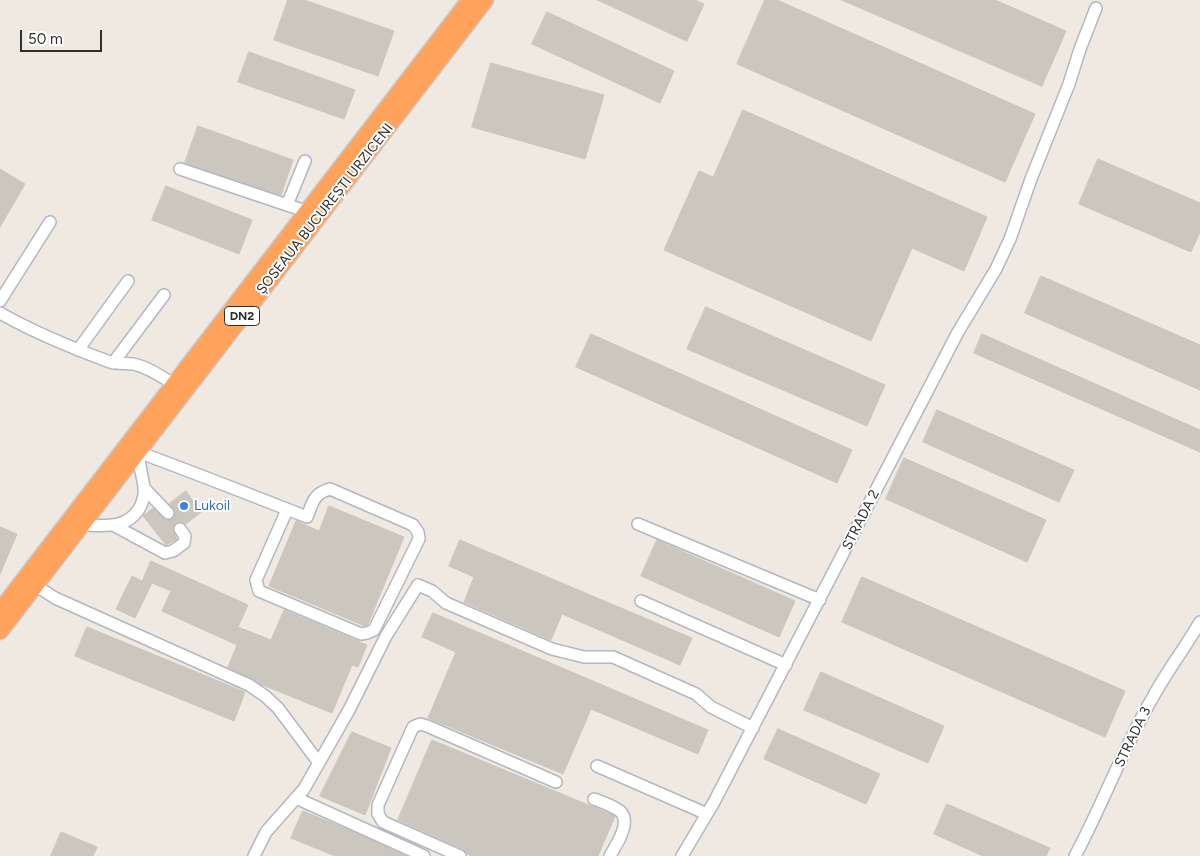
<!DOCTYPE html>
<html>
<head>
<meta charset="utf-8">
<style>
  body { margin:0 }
  #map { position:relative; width:1200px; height:856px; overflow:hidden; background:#efe9e1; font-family:Figtree,sans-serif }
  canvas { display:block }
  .scale { position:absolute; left:20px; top:30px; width:82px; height:22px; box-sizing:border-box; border:2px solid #2e2e2e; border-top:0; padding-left:6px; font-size:15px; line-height:18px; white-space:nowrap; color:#2e2e2e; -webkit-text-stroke:4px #fff; paint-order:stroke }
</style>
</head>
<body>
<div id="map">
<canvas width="1200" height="856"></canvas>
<div class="scale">50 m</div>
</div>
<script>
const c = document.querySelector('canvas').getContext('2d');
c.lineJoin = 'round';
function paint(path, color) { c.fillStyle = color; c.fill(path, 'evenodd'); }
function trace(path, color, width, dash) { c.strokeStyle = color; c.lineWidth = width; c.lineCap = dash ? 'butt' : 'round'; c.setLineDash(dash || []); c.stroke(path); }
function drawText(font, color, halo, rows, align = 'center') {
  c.font = font + ' Figtree,sans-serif'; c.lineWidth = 4; c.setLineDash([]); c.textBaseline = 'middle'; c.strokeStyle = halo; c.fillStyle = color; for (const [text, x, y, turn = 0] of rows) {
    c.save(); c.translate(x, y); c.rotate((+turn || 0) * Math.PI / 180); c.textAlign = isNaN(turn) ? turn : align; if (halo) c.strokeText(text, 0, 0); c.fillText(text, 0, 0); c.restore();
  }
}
const building = new Path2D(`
  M 288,0 L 304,0 L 394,31 L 378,76 L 274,40 Z
  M 598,0 L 695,0 L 704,4 L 687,41 Z
  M 765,0 L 777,0 L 1035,114 L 1005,182 L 737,64 Z
  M 842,0 L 995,0 L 1066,31 L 1042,86 Z
  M 547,12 L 674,71 L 660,103 L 532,44 Z
  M 249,52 L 355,90 L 344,119 L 238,82 Z
  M 491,63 L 604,95 L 585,159 L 472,127 Z
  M 743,110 L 987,217 L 964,271 L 912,248 L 871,341 L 664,250 L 699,171 L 713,177 Z
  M 198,126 L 293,160 L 281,195 L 185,163 Z
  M 1098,159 L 1200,203 L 1200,232 L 1191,252 L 1079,204 Z
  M 0,169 L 25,184 L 0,227 Z
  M 166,186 L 252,220 L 239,254 L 152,220 Z
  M 1041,276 L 1200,345 L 1200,390 L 1025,313 Z
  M 706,307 L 885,385 L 867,426 L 687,349 Z
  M 591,334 L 852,450 L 837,483 L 576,367 Z
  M 982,334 L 1200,430 L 1200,452 L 974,353 Z
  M 937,410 L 1074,470 L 1059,502 L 923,442 Z
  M 904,458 L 1046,520 L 1027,562 L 886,499 Z
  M 186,491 L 201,512 L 186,524 L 180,522 L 175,523 L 173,530 L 177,539 L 166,545 L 143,516 L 153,508 L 165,520 L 173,519 L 175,512 L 169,504 Z
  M 329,506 L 404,537 L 368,624 L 365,626 L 269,586 L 296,521 L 319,531 Z
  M 0,527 L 17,534 L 0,574 Z
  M 460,540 L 692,638 L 680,665 L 562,614 L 551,640 L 464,602 L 474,577 L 449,566 Z
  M 657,540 L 795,601 L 779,637 L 641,576 Z
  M 151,561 L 248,605 L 238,627 L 271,640 L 284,610 L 367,645 L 358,667 L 352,665 L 332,713 L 260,684 L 228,667 L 237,645 L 162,611 L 171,591 L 152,583 L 135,618 L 116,609 L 132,576 L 142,581 Z
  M 862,577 L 1125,691 L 1105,737 L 842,622 Z
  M 433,613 L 708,730 L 698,754 L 591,709 L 563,774 L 428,718 L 456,652 L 422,637 Z
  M 87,627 L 245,692 L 234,721 L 75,656 Z
  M 821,672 L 944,726 L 928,763 L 804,710 Z
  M 778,729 L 880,774 L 866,804 L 764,759 Z
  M 352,732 L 391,748 L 365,815 L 320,796 Z
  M 432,740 L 615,816 L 598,856 L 472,856 L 467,854 L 463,849 L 398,820 Z
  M 947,804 L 1050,848 L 1046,856 L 983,856 L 934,834 Z
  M 303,811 L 349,830 L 406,856 L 335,856 L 291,838 Z
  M 61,832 L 97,847 L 93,856 L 51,856 Z`);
paint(building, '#cbc7bf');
trace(building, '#cbc5ba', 1);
trace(new Path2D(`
  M 168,513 L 180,529`), '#c8c4bd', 11, [11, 5.5]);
const minor = new Path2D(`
  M 180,169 L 308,212
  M 287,205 L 305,161
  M 0,301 L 50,222
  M 0,313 C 35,333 72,348 110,362 C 117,364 125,363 133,364 C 148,367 162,377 175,385
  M 78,350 L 128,281
  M 113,363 L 164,295
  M 144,488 L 168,513
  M 638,524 L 820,600
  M 81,525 C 103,525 126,530 139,509 C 143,502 145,496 144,487 C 142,475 139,463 138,452 C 195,473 251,495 307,517 C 313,502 313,494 330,489 L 413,525 L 418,532 L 419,539 L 374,630 L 367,633 L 361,634 L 259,591 L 256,580 L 287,510
  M 115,526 L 165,553 L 173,551 L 184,543 L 185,536 L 180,529
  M 35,585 L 55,598 L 249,685 L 265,696 L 278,708 L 319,763
  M 641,601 L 786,665
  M 597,766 L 707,814
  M 296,798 L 424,856
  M 594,799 C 602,802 613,806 620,811 C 632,822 616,845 610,856
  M 254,856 L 266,832 L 304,789 L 349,710 L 386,636 L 418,585 L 432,591 L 446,603 L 552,649 L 584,657 L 613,657 L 696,694 L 711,707 L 753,728
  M 460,856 L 383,822 L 378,814 L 378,805 L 413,727 L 420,724 L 427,726 L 556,782
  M 682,856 L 714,802 L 958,332 L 996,269 L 1010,239 L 1031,179 L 1069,84 L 1080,49 L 1096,8
  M 1075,856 C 1103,804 1123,748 1153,697 C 1167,671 1185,648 1200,622`);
const highway = new Path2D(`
  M 0,611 L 470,0
  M 0,631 L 485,0`);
trace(minor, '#b4b7c1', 14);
trace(highway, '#c9c9c9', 19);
trace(minor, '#fff', 11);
trace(highway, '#ffa35c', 16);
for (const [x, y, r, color] of [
  [184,506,5,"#3f7fe0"]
]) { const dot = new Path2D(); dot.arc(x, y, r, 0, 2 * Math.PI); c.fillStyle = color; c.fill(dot); trace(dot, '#fff', 2); }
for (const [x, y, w] of [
  [242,316,35]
]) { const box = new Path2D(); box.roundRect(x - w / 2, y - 9.5, w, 19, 4); c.fillStyle = '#fff'; c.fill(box); trace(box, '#2e2e2e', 1); }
drawText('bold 12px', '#2e2e2e', null, [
  ["DN2",242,316]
]);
drawText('14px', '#2e2e2e', '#fff', [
  ["ȘOSEAUA BUCUREȘTI URZICENI",325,209,-52],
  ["STRADA 2",861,520,-63],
  ["STRADA 3",1133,737,-64]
]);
drawText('14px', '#366cbe', '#fff', [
  ["Lukoil",194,506]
], 'left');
</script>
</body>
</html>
